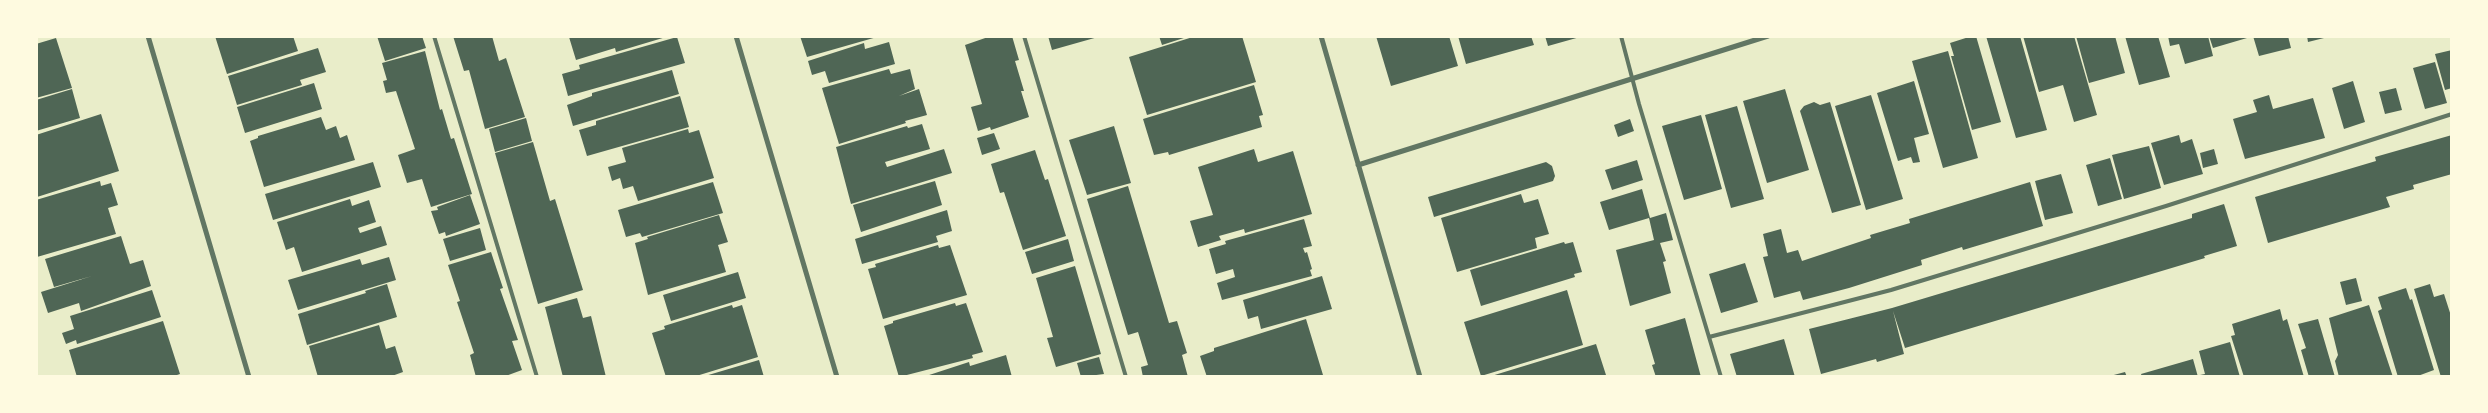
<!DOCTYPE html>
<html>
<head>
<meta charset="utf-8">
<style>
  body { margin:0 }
  #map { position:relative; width:2488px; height:413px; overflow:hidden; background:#e9edc9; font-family:"Nunito Sans",sans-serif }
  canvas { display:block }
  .frame { position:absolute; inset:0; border:38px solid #fefae0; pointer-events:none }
</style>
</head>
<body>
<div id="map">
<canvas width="2488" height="413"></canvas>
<div class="frame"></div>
</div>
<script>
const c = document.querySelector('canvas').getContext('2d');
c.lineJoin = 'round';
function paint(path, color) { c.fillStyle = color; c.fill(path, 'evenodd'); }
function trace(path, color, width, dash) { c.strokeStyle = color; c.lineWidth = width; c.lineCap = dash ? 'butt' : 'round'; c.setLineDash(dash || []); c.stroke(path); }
paint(new Path2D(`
  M 215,36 L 293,36 L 298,51 L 227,74 Z
  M 377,36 L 422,36 L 426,48 L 385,61 Z
  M 453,36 L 492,36 L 499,61 L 506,58 L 525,117 L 485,129 L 469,70 L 464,71 Z
  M 572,36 L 666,36 L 666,37 L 616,52 L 615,48 L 576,60 L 569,37 Z
  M 800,36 L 877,36 L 877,37 L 807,57 Z
  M 991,36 L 1012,36 L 1019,60 L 1015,61 L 1024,91 L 1021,91 L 1029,117 L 991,130 L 990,127 L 978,131 L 971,107 L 982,104 L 965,45 Z
  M 1048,36 L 1098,36 L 1098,37 L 1052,50 Z
  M 1159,36 L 1187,36 L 1187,37 L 1162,45 Z
  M 1196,36 L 1242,36 L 1256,82 L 1147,115 L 1129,57 Z
  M 1376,36 L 1449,36 L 1458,66 L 1391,86 Z
  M 1458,36 L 1531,36 L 1534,45 L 1466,64 Z
  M 1545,36 L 1580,36 L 1580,37 L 1548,46 Z
  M 1972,36 L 1976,36 L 2001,122 L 1972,130 L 1951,56 L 1954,56 L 1950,43 Z
  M 1986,36 L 2020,36 L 2047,130 L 2016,138 Z
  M 2023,36 L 2074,36 L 2097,115 L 2074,122 L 2063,85 L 2039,92 Z
  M 2076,36 L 2115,36 L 2125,73 L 2089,83 Z
  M 2125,36 L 2158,36 L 2170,77 L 2139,85 Z
  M 2168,36 L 2208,36 L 2213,56 L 2185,64 L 2179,44 L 2170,46 Z
  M 2209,36 L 2247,36 L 2247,38 L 2213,48 Z
  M 2253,36 L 2288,36 L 2291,48 L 2259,56 Z
  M 2307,36 L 2327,36 L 2328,37 L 2308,42 Z
  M 677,37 L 685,63 L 568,96 L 562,74 L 580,69 L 579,65 Z
  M 56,38 L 72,88 L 36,98 L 36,44 Z
  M 889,42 L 895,64 L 829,83 L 825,71 L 812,75 L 808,61 L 864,43 L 865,49 Z
  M 318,48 L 326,72 L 300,80 L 302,85 L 237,105 L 228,76 Z
  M 2452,50 L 2452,88 L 2445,90 L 2435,54 Z
  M 425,51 L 440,110 L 442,109 L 451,139 L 454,138 L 472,194 L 431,207 L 422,179 L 407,183 L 398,155 L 415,149 L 396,91 L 386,93 L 383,81 L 387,80 L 382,63 Z
  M 1948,51 L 1978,158 L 1943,168 L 1912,61 Z
  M 2435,62 L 2447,103 L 2425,109 L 2413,68 Z
  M 889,69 L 891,74 L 910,69 L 915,89 L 899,96 L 919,89 L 927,115 L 905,121 L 906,123 L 839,144 L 822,88 Z
  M 672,70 L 679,94 L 573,126 L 567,105 L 592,96 L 592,93 Z
  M 1914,81 L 1929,134 L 1914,138 L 1920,162 L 1913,163 L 1911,157 L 1898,161 L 1877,93 Z
  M 2353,81 L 2365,122 L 2344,129 L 2332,88 Z
  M 314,83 L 322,109 L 245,133 L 237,107 Z
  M 1254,85 L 1263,115 L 1259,116 L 1262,127 L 1169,155 L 1168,152 L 1154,155 L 1143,119 Z
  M 2396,88 L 2402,110 L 2385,114 L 2379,92 Z
  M 72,89 L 80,118 L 36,131 L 36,100 Z
  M 1785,89 L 1809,170 L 1767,183 L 1743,101 Z
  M 1871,95 L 1903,199 L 1866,210 L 1835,106 Z
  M 2269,95 L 2273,109 L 2313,98 L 2325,138 L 2245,159 L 2233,119 L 2257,112 L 2253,100 Z
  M 680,96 L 689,127 L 587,156 L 579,130 L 596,125 L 596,121 Z
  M 1814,102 L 1820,105 L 1830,102 L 1861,205 L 1832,213 L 1800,111 L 1804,106 Z
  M 1737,106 L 1764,199 L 1731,208 L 1705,115 Z
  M 101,114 L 119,171 L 37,197 L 36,135 Z
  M 1701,115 L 1722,189 L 1684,200 L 1662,126 Z
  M 321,117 L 326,130 L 336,126 L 340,138 L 347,135 L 355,160 L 264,187 L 250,141 L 258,138 L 258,136 Z
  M 526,118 L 532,141 L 495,152 L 489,129 Z
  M 1630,119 L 1634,131 L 1618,137 L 1614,125 Z
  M 922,124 L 930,149 L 885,162 L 887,167 L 944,149 L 952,173 L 851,204 L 836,147 L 907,126 L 908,128 Z
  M 1114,126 L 1131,183 L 1087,195 L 1069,140 Z
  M 688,129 L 689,133 L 699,130 L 714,178 L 638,201 L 633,186 L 623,189 L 620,178 L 612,181 L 608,167 L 626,162 L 622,148 Z
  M 994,133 L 1000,149 L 982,155 L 977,138 Z
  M 2179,135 L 2181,143 L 2192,139 L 2203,174 L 2164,185 L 2151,143 Z
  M 2452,135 L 2452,174 L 2413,185 L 2414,189 L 2386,197 L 2390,207 L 2268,243 L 2255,197 L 2376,161 L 2375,157 Z
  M 533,142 L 550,201 L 555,199 L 583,290 L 538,304 L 495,153 Z
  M 2149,146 L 2161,188 L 2124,199 L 2112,155 Z
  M 1254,149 L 1258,162 L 1293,151 L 1312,214 L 1245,233 L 1244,229 L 1219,236 L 1221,240 L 1198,247 L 1190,221 L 1213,215 L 1198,167 Z
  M 2214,149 L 2218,164 L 2203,168 L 2200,153 Z
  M 1035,150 L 1045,180 L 1048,179 L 1066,236 L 1023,250 L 1004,192 L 1000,193 L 991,164 Z
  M 2110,158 L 2122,199 L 2098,206 L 2086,165 Z
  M 1637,160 L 1643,180 L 1612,190 L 1605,170 Z
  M 373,162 L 381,187 L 273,220 L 265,194 Z
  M 1546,162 L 1552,166 L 1555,176 L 1553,181 L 1434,217 L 1428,197 Z
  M 2061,174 L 2073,213 L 2045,220 L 2035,181 Z
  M 100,181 L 101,186 L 111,183 L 118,205 L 108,208 L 116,234 L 37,257 L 36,200 Z
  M 935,181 L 942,205 L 861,232 L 853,205 Z
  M 713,182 L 723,213 L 642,237 L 640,233 L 626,237 L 618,210 Z
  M 2030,182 L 2043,226 L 1963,250 L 1962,247 L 1921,260 L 1922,265 L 1849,288 L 1803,300 L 1800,291 L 1774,298 L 1763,257 L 1768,256 L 1763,234 L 1781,229 L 1787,253 L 1798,250 L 1802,261 L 1871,238 L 1870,235 L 1910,223 L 1909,219 Z
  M 1128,186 L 1169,323 L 1177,321 L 1187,353 L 1182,355 L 1188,377 L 1143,377 L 1141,367 L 1148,365 L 1138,332 L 1128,335 L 1087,199 Z
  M 1642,189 L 1650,218 L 1666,213 L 1673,240 L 1660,243 L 1666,261 L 1663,262 L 1671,293 L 1630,306 L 1616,250 L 1654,240 L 1649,218 L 1609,230 L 1600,202 Z
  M 1521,194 L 1524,203 L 1538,199 L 1549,234 L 1535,238 L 1537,248 L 1457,272 L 1441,218 Z
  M 470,195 L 480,224 L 446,236 L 445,232 L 439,234 L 431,211 L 438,210 L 437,207 Z
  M 350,199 L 352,206 L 369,200 L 376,222 L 358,228 L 360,233 L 381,226 L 387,245 L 302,272 L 294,247 L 286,250 L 277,222 Z
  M 2224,204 L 2237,246 L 2204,256 L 2205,258 L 1905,348 L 1893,311 L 1904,354 L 1877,362 L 1876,359 L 1821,374 L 1809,329 L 1892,308 L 2192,218 L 2192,214 Z
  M 947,210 L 952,231 L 936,236 L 938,242 L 862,264 L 855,239 Z
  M 719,215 L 728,242 L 718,245 L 726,272 L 648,295 L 635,243 L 648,239 L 647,237 Z
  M 1304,219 L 1312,246 L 1303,248 L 1305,253 L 1307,252 L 1312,269 L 1310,270 L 1312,276 L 1222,300 L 1217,283 L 1235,277 L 1233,269 L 1216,274 L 1209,249 L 1226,244 L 1225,241 Z
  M 480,228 L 486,250 L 450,261 L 443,239 Z
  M 121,236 L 130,264 L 143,260 L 151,286 L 81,311 L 79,303 L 48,313 L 41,292 L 92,276 L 54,287 L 45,259 Z
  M 1068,239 L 1074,261 L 1032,274 L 1025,252 Z
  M 1564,242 L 1565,244 L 1573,242 L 1582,272 L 1574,274 L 1575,277 L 1481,306 L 1470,270 Z
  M 938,245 L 939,248 L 950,245 L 967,295 L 883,319 L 868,269 L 876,267 L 875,264 Z
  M 491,252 L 503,288 L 500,289 L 518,340 L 512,341 L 522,370 L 503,377 L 476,377 L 470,355 L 474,353 L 457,302 L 460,301 L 448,265 Z
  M 389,257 L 396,280 L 298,310 L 288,280 L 360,259 L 362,265 Z
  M 1745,263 L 1758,302 L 1721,313 L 1709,274 Z
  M 1075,266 L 1101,354 L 1056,367 L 1047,338 L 1053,337 L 1036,278 Z
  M 738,272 L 746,298 L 671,321 L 663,295 Z
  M 1322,276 L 1332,309 L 1261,329 L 1258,316 L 1248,319 L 1243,300 Z
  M 2356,278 L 2362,301 L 2346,305 L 2340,282 Z
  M 387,284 L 397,317 L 307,345 L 298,314 L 366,293 L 365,291 Z
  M 2430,284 L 2434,297 L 2444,294 L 2452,319 L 2452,377 L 2441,377 L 2414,289 Z
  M 2406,288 L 2410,300 L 2412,299 L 2434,370 L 2415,377 L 2398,377 L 2378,311 L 2382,309 L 2378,297 Z
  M 152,290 L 161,317 L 77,344 L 76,340 L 66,344 L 62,333 L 74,329 L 70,316 Z
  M 1567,290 L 1583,345 L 1481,376 L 1464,322 Z
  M 577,298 L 583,318 L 591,316 L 606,377 L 563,377 L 545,307 Z
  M 955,303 L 956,306 L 966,303 L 983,352 L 972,355 L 973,358 L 899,377 L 884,326 L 893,323 L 893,321 Z
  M 732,305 L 733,308 L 742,305 L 758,357 L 693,377 L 666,377 L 652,333 L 665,329 L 664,326 Z
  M 2369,305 L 2393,377 L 2339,377 L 2335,361 L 2338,355 L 2329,318 Z
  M 2280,309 L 2283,321 L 2287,319 L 2304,377 L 2244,377 L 2231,336 L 2235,335 L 2232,324 Z
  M 1685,318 L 1701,377 L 1656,377 L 1652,365 L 1655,364 L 1645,330 Z
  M 1306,319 L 1323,375 L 1316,377 L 1207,377 L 1200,356 L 1214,351 L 1214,348 Z
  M 2318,319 L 2335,377 L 2309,377 L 2301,350 L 2306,348 L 2298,324 Z
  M 163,321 L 180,374 L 171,377 L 77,377 L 69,350 Z
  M 379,325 L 386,349 L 395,346 L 403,372 L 389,377 L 318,377 L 309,346 Z
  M 1784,339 L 1795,377 L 1737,377 L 1730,354 Z
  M 2230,342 L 2240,377 L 2201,377 L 2200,375 L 2205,374 L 2199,351 Z
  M 1596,344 L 1606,375 L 1599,377 L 1488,377 Z
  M 1006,355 L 1012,377 L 923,377 L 969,362 L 970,366 Z
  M 1099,357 L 1104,374 L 1081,377 L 1077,363 Z
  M 2193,359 L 2198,377 L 2142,377 L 2141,374 Z
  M 759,360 L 764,377 L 705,377 L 705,376 Z
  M 2125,372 L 2127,377 L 2110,377 L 2110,376 Z`), '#4f6655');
trace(new Path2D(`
  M 434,36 L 537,377
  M 1024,36 L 1126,377
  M 1621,36 L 1639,104 L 1721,377
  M 1709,337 L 1891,290 L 2166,206 L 2452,114`), '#617663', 4);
trace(new Path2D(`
  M 148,36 L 249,377
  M 736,36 L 837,377
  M 1321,36 L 1420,377
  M 1358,165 L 1768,36`), '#617663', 5);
</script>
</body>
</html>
